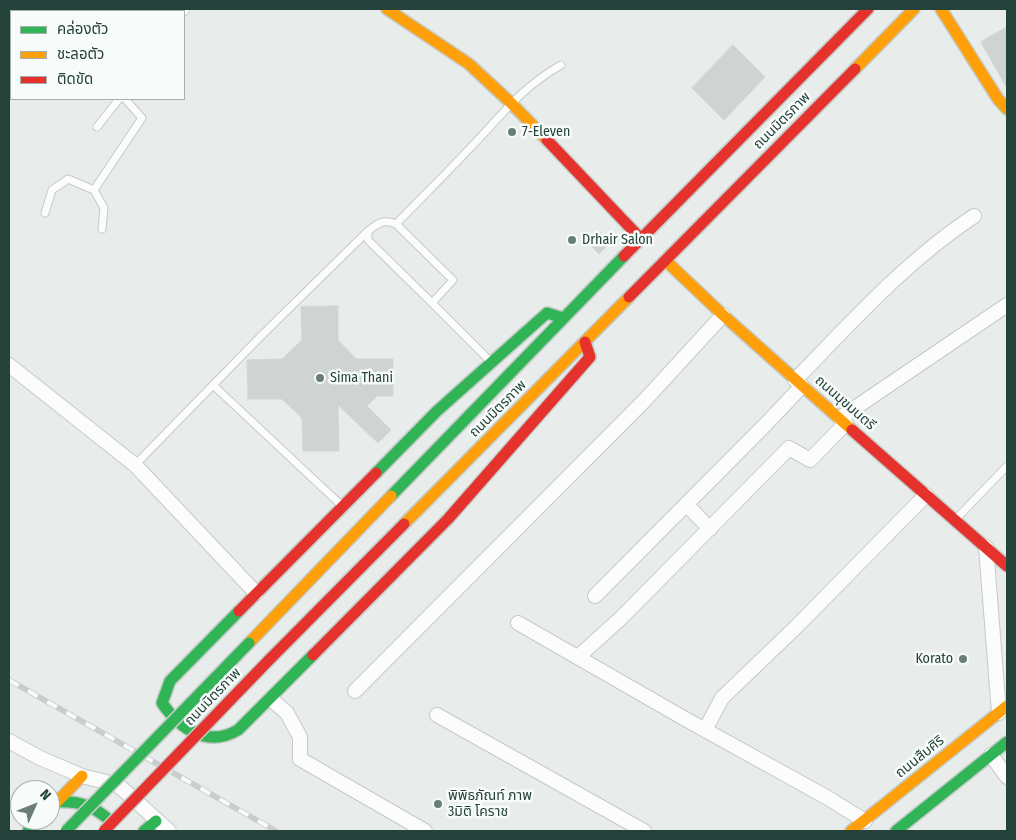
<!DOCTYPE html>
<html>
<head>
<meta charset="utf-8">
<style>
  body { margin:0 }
  #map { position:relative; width:1016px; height:840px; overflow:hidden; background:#e8edeb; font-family:"Fira Sans Condensed","Noto Sans Thai",sans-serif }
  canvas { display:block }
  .frame { position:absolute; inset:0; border:10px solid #24423a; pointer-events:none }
  .legend { position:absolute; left:10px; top:10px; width:175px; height:90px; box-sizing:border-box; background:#f7fbf9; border:1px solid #a3b1ad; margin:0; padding:6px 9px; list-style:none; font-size:15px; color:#24423a }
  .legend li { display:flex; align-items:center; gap:10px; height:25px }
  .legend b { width:25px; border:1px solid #a3b1ad }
  .north { position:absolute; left:10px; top:780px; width:50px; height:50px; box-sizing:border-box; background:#f7fbf9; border:1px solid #a3b1ad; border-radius:50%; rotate:46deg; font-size:14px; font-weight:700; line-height:20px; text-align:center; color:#24423a }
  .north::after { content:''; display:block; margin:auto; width:18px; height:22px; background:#697e78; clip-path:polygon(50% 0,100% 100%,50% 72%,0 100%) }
</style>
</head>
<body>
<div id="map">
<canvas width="1016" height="840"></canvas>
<div class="frame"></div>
<ul class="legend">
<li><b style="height:6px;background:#30b455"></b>คล่องตัว</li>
<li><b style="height:6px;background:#ff9f0a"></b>ชะลอตัว</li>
<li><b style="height:6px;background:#e5322d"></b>ติดขัด</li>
</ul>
<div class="north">N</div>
</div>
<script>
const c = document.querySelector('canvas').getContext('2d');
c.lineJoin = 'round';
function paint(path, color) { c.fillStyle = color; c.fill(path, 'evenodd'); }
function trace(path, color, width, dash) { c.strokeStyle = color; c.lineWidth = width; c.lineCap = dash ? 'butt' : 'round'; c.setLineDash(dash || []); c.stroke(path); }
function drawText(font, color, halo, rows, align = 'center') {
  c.font = font + ' "Fira Sans Condensed","Noto Sans Thai",sans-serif'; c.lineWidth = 5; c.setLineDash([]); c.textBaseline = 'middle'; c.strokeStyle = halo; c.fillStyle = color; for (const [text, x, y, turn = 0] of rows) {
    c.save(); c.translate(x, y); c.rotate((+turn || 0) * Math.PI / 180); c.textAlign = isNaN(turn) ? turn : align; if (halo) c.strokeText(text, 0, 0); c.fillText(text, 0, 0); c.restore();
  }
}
const building = new Path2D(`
  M 1007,27 L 1007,88 L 981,42 Z
  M 733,45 L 765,77 L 724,120 L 692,88 Z
  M 601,233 L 611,242 L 599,254 L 589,244 Z
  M 338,306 L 338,340 L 356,359 L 393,359 L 393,396 L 377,396 L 367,406 L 391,430 L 378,443 L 338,405 L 339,451 L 303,451 L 302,418 L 282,399 L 248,399 L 247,360 L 282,359 L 302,340 L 301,307 Z`);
paint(building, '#cfd4d2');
trace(building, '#d1d6d4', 1);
const lane = new Path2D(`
  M 184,12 L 186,9
  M 97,127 L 119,99
  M 45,213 L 52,190 L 68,179 L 94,190
  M 396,224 C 383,219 378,223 368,231 L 368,240 L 432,303
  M 102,229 L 104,208 L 94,190 L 142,118 L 125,99
  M 489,360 L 432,303 L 453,280 L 396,224 C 421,198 447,173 471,147 C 502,115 522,87 561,65
  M 213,385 L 340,504
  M 135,465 L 260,337 L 368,231
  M 955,520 L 1007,466`);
const street = new Path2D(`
  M 9,365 L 135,465 L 256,593
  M 795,380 C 852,322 906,261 974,216
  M 840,418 L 1007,305
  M 686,504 L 710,529
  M 986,547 L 999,713
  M 595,596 L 767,423 L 802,386
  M 518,623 L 687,720 L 828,798 L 865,821
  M 578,657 L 621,618 L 789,448 L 810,460 L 846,423
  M 355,691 L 645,400 L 723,315
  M 271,699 L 287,713 L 300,737 L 300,759 L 425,831
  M 437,715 L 644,831
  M 705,730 L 722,698 L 796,627 L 926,495
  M 9,741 L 40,758 L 82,776 L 118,785 L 169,831
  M 991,755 L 1007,777`);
const fast = new Path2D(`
  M 376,473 L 437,411 L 547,313 L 563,318
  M 391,496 L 624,256
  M 239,611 L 170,681 L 162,703 C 180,729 207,748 238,730 L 313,655
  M 57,802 C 78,801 91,805 107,818
  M 28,831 L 39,820
  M 144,831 L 156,821
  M 896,831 L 1007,742`);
const slow = new Path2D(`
  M 387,9 L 469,64 L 511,103 L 547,140
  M 941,9 L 998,99 L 1007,109
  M 855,69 L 914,9
  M 666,261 L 723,315 L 852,430
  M 404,524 L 629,297
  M 249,643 L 391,496
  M 52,807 L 82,776
  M 851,831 L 1007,706`);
const jam = new Path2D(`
  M 547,140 L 641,239
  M 624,256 L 868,9
  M 629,297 L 855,69
  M 852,430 L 1007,566
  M 239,611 L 376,473
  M 313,655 L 448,519 L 590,357 L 585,342
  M 268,661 L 404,524`);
trace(lane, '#c5cac8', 9);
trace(street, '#c5cac8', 16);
trace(fast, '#c3cbc8', 14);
trace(slow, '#c3cbc8', 14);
trace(jam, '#c3cbc8', 14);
trace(lane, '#fcfcfc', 7);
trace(street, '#fcfcfc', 14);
trace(fast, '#30b455', 11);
trace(slow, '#ff9f0a', 11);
trace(jam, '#e5322d', 11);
const rail = new Path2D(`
  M 9,680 L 276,831`);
trace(rail, '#c9cdcc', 5.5);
trace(rail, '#f7fbf9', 4, [11]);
const fastBridge = new Path2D(`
  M 66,831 L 249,643`);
const jamBridge = new Path2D(`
  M 104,831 L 268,661`);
trace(fastBridge, '#c3ccc9', 14, []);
trace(jamBridge, '#c3ccc9', 14, []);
trace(fastBridge, '#30b455', 11);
trace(jamBridge, '#e5322d', 11);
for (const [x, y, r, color] of [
  [512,132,5,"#697e78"],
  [572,240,5,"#697e78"],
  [320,378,5,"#697e78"],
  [963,659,5,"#697e78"],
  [438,804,5,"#697e78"]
]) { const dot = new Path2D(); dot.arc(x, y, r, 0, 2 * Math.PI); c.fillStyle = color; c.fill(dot); trace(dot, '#f7fbf9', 2); }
drawText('14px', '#24423a', '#f7fbf9', [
  ["ถนนมิตรภาพ",782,121,-45],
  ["ถนนมุขมนตรี",845,403,41],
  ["ถนนมิตรภาพ",498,409,-45],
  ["ถนนมิตรภาพ",213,697,-46],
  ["ถนนสืบศิริ",920,757,-39]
]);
drawText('14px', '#24423a', '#f7fbf9', [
  ["7-Eleven",522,132],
  ["Drhair Salon",582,240],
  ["Sima Thani",330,378],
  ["Korato",953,659,"right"],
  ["พิพิธภัณท์ ภาพ",448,796],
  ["3มิติ โคราช",448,812]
], 'left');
</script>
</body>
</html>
